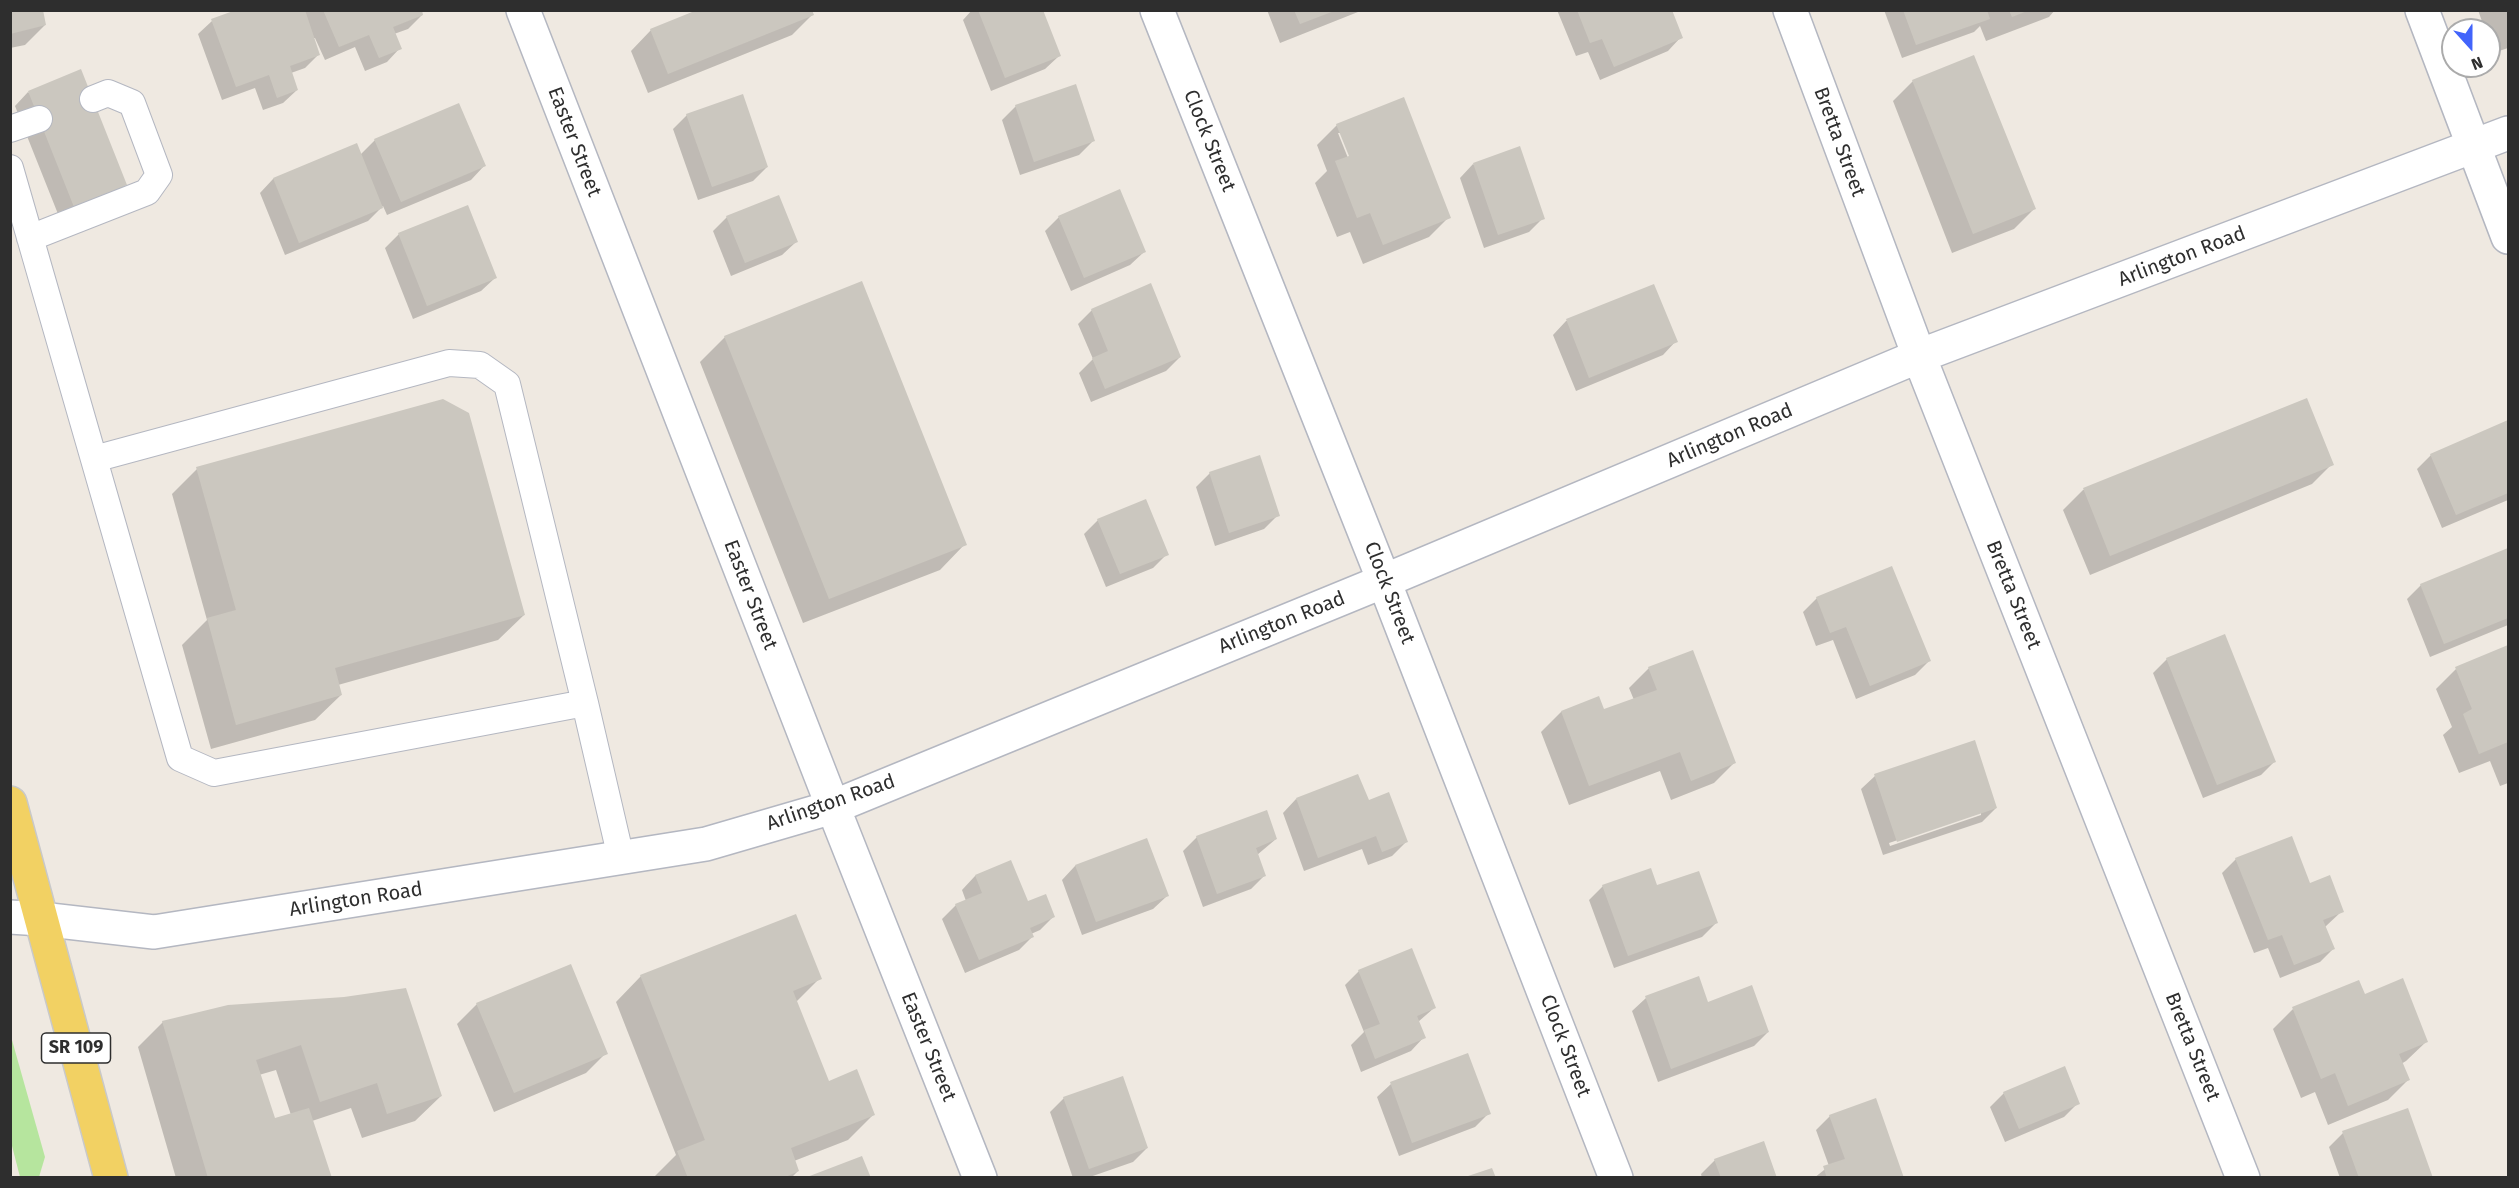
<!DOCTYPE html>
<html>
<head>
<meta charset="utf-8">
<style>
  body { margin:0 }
  #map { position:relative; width:2519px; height:1188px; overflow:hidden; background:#efe9e1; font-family:"Fira Sans",sans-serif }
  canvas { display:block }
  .frame { position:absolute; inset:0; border:12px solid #2e2e2e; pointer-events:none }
  .north { position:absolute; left:2441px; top:18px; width:60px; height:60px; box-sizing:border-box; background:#fff; border:2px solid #ababab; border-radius:50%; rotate:159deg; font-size:16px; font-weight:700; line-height:24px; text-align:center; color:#2e2e2e }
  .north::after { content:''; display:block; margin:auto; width:21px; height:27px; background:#4264fb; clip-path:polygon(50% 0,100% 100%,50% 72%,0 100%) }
</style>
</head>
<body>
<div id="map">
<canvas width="2519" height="1188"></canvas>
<div class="frame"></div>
<div class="north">N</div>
</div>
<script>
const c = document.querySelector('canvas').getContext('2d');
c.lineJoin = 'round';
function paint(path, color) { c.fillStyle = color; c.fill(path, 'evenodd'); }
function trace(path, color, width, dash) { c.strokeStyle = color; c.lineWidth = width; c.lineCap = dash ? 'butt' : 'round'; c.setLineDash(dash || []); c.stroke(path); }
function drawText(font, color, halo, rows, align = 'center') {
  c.font = font + ' "Fira Sans",sans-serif'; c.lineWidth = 6; c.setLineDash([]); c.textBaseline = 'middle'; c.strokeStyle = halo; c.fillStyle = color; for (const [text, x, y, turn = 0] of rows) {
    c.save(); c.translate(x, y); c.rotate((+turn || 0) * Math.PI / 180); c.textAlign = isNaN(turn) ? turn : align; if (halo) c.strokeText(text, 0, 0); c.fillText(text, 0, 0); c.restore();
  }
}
paint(new Path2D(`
  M 10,1033 L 45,1157 L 39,1177 L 20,1177 L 11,1142 Z`), '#b6e59e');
paint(new Path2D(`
  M 10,10 L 45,10 L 42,13 L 45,25 L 25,45 L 10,48 Z
  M 240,10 L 420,10 L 422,15 L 408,29 L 394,34 L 400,48 L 387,62 L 365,71 L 355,47 L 325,60 L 315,38 L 313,38 L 319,54 L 305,68 L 291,73 L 297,90 L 283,103 L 263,110 L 255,88 L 222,100 L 198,34 L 212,21 Z
  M 972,10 L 1041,10 L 1059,56 L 1045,69 L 991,91 L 963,20 Z
  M 1267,10 L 1363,10 L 1280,43 Z
  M 1557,10 L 1670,10 L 1681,37 L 1668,51 L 1600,80 L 1588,52 L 1576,56 Z
  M 1884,10 L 2055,10 L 2049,17 L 1986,41 L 1980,26 L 1974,32 L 1902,58 Z
  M 2478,10 L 2508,10 L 2508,48 L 2493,53 L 2489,41 L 2489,30 L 2485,30 Z
  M 812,15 L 792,35 L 648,93 L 631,51 L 651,30 Z
  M 1913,81 L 2034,209 L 2014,229 L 1952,253 L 1893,101 Z
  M 28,92 L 126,184 L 112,198 L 60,219 L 15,106 Z
  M 1016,106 L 1093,141 L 1079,155 L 1020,175 L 1002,120 Z
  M 687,115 L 767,167 L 753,181 L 698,200 L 673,129 Z
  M 1337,125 L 1449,217 L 1429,237 L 1363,264 L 1350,232 L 1337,237 L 1315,183 L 1327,171 L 1317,145 ZM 1338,133 L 1341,133 L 1353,162 L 1350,163 Z
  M 375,140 L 484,166 L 471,180 L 387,215 L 383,206 L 368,221 L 285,255 L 260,193 L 273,179 L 356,145 L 360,155 Z
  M 1473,164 L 1543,218 L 1529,232 L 1484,248 L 1460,178 Z
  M 467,207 L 495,278 L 481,291 L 413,319 L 385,248 L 399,234 Z
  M 727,217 L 796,242 L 782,255 L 731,276 L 713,231 Z
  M 1059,217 L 1144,252 L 1130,265 L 1071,291 L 1045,231 Z
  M 1654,286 L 1676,341 L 1663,355 L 1576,391 L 1553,335 L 1566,321 Z
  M 1092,310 L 1180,357 L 1166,371 L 1091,402 L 1079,373 L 1093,359 L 1078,324 Z
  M 725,337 L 965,544 L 940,570 L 803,623 L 700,362 Z
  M 2306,400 L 2332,464 L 2312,484 L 2090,575 L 2063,510 L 2083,490 Z
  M 2508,422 L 2508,500 L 2442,528 L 2417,469 L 2431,455 Z
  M 197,469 L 524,615 L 498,640 L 338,685 L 341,695 L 315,720 L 211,749 L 182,645 L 207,620 L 172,494 Z
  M 1210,473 L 1278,515 L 1264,529 L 1215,546 L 1196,487 Z
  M 1098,520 L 1167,554 L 1153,568 L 1106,587 L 1084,534 Z
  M 2508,550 L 2508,625 L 2430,657 L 2407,599 L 2421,585 Z
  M 1817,598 L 1929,661 L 1915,675 L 1856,699 L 1833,640 L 1816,646 L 1803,612 Z
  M 2508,647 L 2508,783 L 2500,786 L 2490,761 L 2459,773 L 2443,735 L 2452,727 L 2436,689 L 2456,669 Z
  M 2167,659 L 2275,761 L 2261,775 L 2203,798 L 2153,673 Z
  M 1649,668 L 1734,763 L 1714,783 L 1671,800 L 1660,771 L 1569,805 L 1541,732 L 1561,712 L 1598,698 L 1603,711 L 1634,700 L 1629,688 Z
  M 1875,776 L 1996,808 L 1982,822 L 1883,855 L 1861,789 ZM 1981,812 L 1981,815 L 1890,846 L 1889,843 Z
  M 1296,799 L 1406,842 L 1392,856 L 1368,865 L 1362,849 L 1304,871 L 1283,813 Z
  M 1197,837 L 1276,839 L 1257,855 L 1264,876 L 1251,889 L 1203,907 L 1183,851 Z
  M 2291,837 L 2310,885 L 2342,911 L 2325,927 L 2333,949 L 2320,962 L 2280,978 L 2268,948 L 2254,953 L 2222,873 L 2236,859 Z
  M 1146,840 L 1167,896 L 1153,909 L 1082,935 L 1062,880 L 1075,866 Z
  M 1010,862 L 1027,903 L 1054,916 L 1040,930 L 1031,934 L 1033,936 L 1019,950 L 965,973 L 942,919 L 956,905 L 966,901 L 962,890 L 975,876 Z
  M 1603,886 L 1656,887 L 1716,923 L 1702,937 L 1614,968 L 1589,900 Z
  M 1359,971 L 1434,1008 L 1418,1022 L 1424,1037 L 1411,1051 L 1361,1072 L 1351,1045 L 1364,1032 L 1345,985 Z
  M 641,976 L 820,978 L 796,1002 L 828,1083 L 873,1115 L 848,1140 L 794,1161 L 798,1171 L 791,1178 L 653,1178 L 676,1155 L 616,1002 Z
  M 2364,996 L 2427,1041 L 2406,1061 L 2401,1064 L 2408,1080 L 2388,1100 L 2328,1125 L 2315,1092 L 2301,1098 L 2273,1029 L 2293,1009 Z
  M 1646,998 L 1708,1004 L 1768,1032 L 1754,1046 L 1658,1082 L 1632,1011 Z
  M 477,1004 L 606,1053 L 586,1073 L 494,1112 L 457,1024 Z
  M 228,1006 L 441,1096 L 415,1121 L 362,1138 L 351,1108 L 312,1121 L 331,1178 L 176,1178 L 138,1047 L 163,1022 ZM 276,1070 L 291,1115 L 274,1120 L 259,1075 Z
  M 1391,1084 L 1489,1113 L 1475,1127 L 1399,1156 L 1377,1097 Z
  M 2004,1093 L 2078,1103 L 2064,1117 L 2005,1142 L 1990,1107 Z
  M 1064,1098 L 1147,1148 L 1133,1162 L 1087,1178 L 1073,1178 L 1050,1112 Z
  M 1830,1116 L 1903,1178 L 1814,1178 L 1829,1166 L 1816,1130 Z
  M 2343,1133 L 2432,1178 L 2340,1178 L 2329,1147 Z
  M 1715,1160 L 1776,1178 L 1702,1178 L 1701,1174 Z`), '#0003');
paint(new Path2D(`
  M 10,10 L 43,10 L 46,25 L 10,34 Z
  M 236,10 L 305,10 L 320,55 L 290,66 L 298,90 L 277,98 L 269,75 L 236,87 L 211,19 Z
  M 323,10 L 422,10 L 423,15 L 393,27 L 402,49 L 379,58 L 369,35 L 339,47 Z
  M 697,10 L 812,10 L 814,15 L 668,74 L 650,29 Z
  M 978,10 L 1043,10 L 1061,56 L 1005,78 Z
  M 1294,10 L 1334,10 L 1334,11 L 1300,24 Z
  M 1577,10 L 1672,10 L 1683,38 L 1614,67 L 1602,39 L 1590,43 Z
  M 1903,10 L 1987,10 L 1990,19 L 1916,45 Z
  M 2009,10 L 2027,10 L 2027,11 L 2012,17 Z
  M 1974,55 L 2036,209 L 1973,234 L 1912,80 Z
  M 81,69 L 127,185 L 74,207 L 28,91 Z
  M 1076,84 L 1095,141 L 1034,162 L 1015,105 Z
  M 743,94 L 768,167 L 712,187 L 686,114 Z
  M 1404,97 L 1451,218 L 1383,245 L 1370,213 L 1357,218 L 1335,161 L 1349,156 L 1336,124 Z
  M 459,103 L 486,166 L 401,202 L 374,139 Z
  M 357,143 L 383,208 L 299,243 L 273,178 Z
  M 1520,146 L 1545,219 L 1498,235 L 1473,163 Z
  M 1120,189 L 1146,252 L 1084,278 L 1058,216 Z
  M 779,195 L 798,242 L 745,263 L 726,216 Z
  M 468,205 L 497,278 L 427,306 L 398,233 Z
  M 862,281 L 967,545 L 829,599 L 724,336 Z
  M 1151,283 L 1181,357 L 1105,389 L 1092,358 L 1108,351 L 1091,309 Z
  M 1654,284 L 1678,342 L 1589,378 L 1566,319 Z
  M 2307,398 L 2334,465 L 2110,556 L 2083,488 Z
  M 443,399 L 469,413 L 525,615 L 335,668 L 342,695 L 236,725 L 207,618 L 236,610 L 196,467 Z
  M 2508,420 L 2508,493 L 2456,515 L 2430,454 Z
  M 1260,455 L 1280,516 L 1229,533 L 1209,472 Z
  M 1146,499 L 1169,555 L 1120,574 L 1097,519 Z
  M 2508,548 L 2508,618 L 2444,644 L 2420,584 Z
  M 1892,566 L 1931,661 L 1870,686 L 1846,627 L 1830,633 L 1816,597 Z
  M 2225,634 L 2276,762 L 2217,785 L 2166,658 Z
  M 2508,645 L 2508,742 L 2479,754 L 2463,714 L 2472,709 L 2455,667 Z
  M 1693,650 L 1736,763 L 1691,781 L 1680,752 L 1589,786 L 1561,711 L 1599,696 L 1604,709 L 1657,690 L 1648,667 Z
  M 1975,740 L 1997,808 L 1897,842 L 1874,774 Z
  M 1358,774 L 1369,800 L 1389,792 L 1408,842 L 1382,852 L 1376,836 L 1318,858 L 1296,798 Z
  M 1267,810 L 1277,839 L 1256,848 L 1266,876 L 1217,894 L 1196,836 Z
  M 2292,836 L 2310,883 L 2330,875 L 2344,912 L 2323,920 L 2335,949 L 2294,965 L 2282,935 L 2268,940 L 2235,858 Z
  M 1147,838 L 1169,896 L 1096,922 L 1075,865 Z
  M 1011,860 L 1028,901 L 1046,894 L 1055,917 L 1030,928 L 1034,937 L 979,960 L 955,904 L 982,893 L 975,875 Z
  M 1651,868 L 1657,885 L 1699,871 L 1718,923 L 1628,956 L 1602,885 Z
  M 796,914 L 822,979 L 793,991 L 829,1081 L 857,1069 L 875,1115 L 791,1148 L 799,1171 L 783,1178 L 688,1178 L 677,1151 L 705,1140 L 640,975 Z
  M 1412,948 L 1436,1008 L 1417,1016 L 1426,1038 L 1375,1059 L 1364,1030 L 1380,1024 L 1358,970 Z
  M 571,964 L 608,1054 L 514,1093 L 476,1003 Z
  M 1699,976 L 1708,1002 L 1752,985 L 1769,1032 L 1671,1069 L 1645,996 Z
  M 2403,978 L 2428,1042 L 2399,1054 L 2410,1080 L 2348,1106 L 2335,1073 L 2321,1079 L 2292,1007 L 2359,980 L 2365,994 Z
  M 406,988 L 442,1096 L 387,1114 L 377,1083 L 320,1102 L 301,1045 L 256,1060 L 275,1118 L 309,1108 L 332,1178 L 208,1178 L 162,1021 L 228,1005 L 344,997 Z
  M 1468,1053 L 1491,1114 L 1412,1143 L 1390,1082 Z
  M 2065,1066 L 2080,1104 L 2019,1129 L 2003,1092 Z
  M 1123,1076 L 1148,1148 L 1089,1169 L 1063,1097 Z
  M 1876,1098 L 1904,1178 L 1827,1178 L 1823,1166 L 1845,1159 L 1829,1115 Z
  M 2408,1108 L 2433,1178 L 2359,1178 L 2342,1131 Z
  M 1764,1141 L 1777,1178 L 1721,1178 L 1714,1159 Z
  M 862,1156 L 871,1178 L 807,1178 L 807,1177 Z
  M 1492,1168 L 1496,1178 L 1465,1178 L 1465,1177 Z`), '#cbc7bf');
const service = new Path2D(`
  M 10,129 L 39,119
  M 10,168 L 180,758 L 214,773 L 585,703 L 621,858
  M 30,238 L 147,192 L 159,175 L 132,103 L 108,93 L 93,99
  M 94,459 L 449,363 L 480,365 L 507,384 L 585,703`);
const minor = new Path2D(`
  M 523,10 L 833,807 L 980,1178
  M 1157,10 L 1384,581 L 1616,1178
  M 1790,10 L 1919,356 L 2243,1178
  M 2422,10 L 2508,237
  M 41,919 L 154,932 L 706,844 L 833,807 L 1384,581 L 1919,356 L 2508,133`);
const secondary = new Path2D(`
  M 10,917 L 41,919`);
const primary = new Path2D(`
  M 10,803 L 111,1178`);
trace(service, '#b4b7c1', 28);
trace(minor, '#b4b7c1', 36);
trace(secondary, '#b4b7c1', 36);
trace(primary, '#c9c9c9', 36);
trace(service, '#fff', 26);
trace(minor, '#fff', 33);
trace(secondary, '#fff', 33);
trace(primary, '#f2d163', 33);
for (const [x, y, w] of [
  [76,1048,69]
]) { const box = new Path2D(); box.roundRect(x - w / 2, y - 15, w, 30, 4.5); c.fillStyle = '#fff'; c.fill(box); trace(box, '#2e2e2e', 1.5); }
drawText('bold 18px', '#2e2e2e', null, [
  ["SR 109",76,1048]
]);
drawText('20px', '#2e2e2e', '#fff', [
  ["Clock Street",1209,141,68],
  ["Easter Street",574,142,69],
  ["Bretta Street",1839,142,70],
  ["Arlington Road",2182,257,-21],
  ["Arlington Road",1730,436,-23],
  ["Clock Street",1389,593,69],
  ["Easter Street",750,595,69],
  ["Bretta Street",2013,595,68],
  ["Arlington Road",1282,623,-22],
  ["Arlington Road",831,803,-19],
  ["Arlington Road",356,900,-9],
  ["Clock Street",1565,1046,69],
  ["Easter Street",928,1047,68],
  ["Bretta Street",2192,1047,68]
]);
</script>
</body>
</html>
